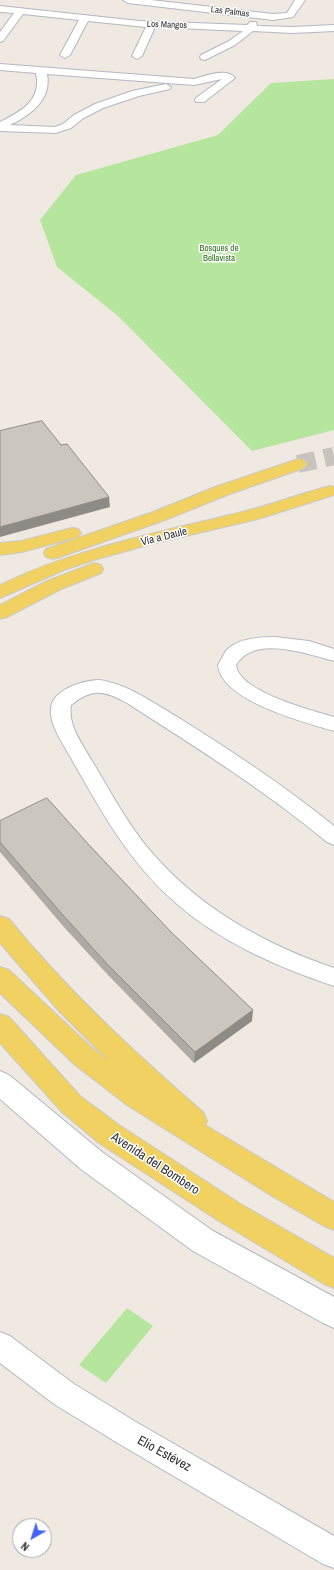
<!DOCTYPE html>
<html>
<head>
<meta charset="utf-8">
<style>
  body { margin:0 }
  #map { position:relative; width:334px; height:1570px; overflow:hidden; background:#efe9e1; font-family:"Archivo Narrow",sans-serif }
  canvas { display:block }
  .north { position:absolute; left:12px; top:1518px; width:40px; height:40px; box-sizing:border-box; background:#fff; border:1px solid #ababab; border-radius:50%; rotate:219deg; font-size:11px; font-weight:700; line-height:16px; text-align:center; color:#2e2e2e }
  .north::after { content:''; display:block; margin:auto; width:14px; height:18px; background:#4264fb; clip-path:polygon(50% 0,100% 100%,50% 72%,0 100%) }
</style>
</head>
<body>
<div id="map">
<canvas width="334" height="1570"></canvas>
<div class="north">N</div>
</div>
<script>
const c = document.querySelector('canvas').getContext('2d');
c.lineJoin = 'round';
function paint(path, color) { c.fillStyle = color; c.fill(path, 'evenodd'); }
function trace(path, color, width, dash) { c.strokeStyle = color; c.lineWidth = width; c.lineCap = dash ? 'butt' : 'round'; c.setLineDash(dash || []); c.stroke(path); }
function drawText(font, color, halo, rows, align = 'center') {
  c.font = font + ' "Archivo Narrow",sans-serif'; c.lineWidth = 3; c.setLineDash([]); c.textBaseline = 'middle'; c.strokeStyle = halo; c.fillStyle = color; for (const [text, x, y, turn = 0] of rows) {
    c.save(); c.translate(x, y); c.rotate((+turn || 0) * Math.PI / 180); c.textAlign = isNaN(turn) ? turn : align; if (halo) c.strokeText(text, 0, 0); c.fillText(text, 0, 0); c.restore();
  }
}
paint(new Path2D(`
  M 334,79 L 334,430 L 252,451 L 118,316 L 57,267 L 40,220 L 76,175 L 218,135 L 271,83 Z
  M 127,1308 L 153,1326 L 106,1383 L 79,1365 Z`), '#b6e59e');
trace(new Path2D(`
  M 298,464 L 334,456`), '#c8c4bd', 18, [18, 9]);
const street = new Path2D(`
  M 123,0 L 151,0 L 273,14 L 287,13 L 295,0 L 305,0 L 293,17 L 273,20 L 128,3 Z
  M 0,6 L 139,21 L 247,25 L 250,22 L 256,22 L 257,26 L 293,27 L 334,25 L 334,31 L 293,33 L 253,31 L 235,45 L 205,60 L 201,59 L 200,57 L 201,55 L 229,41 L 243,31 L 155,27 L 142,56 L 137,59 L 132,56 L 146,27 L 88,21 L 70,55 L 65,58 L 60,55 L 79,20 L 23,14 L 3,41 L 0,42 L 0,32 L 14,13 L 0,12 Z
  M 0,64 L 194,79 C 205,76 227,67 235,78 L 204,102 L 196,102 L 195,100 L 196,98 L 222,79 L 194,85 L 47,74 C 52,99 31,115 10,125 L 55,127 L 63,124 L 74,115 L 95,104 L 132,91 L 166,84 L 171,87 L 170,89 L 139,96 L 103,108 L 82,119 L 71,128 L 56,133 L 0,131 L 0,122 C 22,111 42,100 36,73 L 0,70 Z
  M 275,637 L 309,641 L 334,649 L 334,661 C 307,654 254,634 236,665 C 239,692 311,710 334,717 L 334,731 C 304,722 221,701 218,665 C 221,660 223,655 226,651 C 237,638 260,637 275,637 Z
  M 100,680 C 130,685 153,703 179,718 C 232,751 285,786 334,826 L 334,845 L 327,842 C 264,790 196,747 127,703 C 104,690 92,688 71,705 C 67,726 85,748 95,766 C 113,796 130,828 153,854 C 201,909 266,945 334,968 L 334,986 C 278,967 222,943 177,904 C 130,864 101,811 71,758 C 63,743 49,725 51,708 C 53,689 84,680 100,680 Z
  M 0,1332 L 10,1336 L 74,1384 L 136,1422 L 334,1536 L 334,1568 L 323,1564 L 116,1442 L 54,1404 L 0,1363 Z`);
const secondary = new Path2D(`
  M 0,1071 L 9,1075 L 102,1152 L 213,1231 L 334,1297 L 334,1328 L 323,1323 L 193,1251 L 82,1170 L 0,1099 Z`);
const primary = new Path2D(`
  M 298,459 L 304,460 L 307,464 L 304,468 L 227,495 L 165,520 L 60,557 L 53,559 L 46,557 L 44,553 L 46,549 L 153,512 L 215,487 Z
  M 330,486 L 334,487 L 334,495 L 258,519 L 151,544 L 94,560 L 64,570 L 0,598 L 0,585 C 78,547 163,532 246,511 C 274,504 302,493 330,486 Z
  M 72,528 L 78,529 L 81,533 L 78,537 L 22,552 L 0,555 L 0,543 L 21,541 Z
  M 94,563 L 101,565 L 103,569 L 101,573 L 61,589 L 7,617 L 0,619 L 0,605 L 47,581 Z
  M 0,916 L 9,919 C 67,990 134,1052 203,1112 L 207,1121 L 205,1125 L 334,1202 L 334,1230 L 324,1226 L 272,1196 L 127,1105 L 74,1064 L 0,993 L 0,967 L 9,970 L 92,1048 L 110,1062 L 59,1011 L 0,943 Z
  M 0,1014 L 9,1017 L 80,1096 L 119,1125 L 239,1203 L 334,1258 L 334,1288 L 324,1284 L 219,1221 L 99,1143 L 62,1112 L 0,1043 Z`);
trace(street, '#b4b7c1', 2);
trace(secondary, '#b4b7c1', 2);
trace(primary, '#c9c9c9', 2);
paint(street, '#fff');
paint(secondary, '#fff');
paint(primary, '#f2d163');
paint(new Path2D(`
  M 0,821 L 90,846 L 252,1021 L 194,1063 L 108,975 L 63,926 L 0,852 Z`), '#afaba4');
paint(new Path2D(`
  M 109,497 L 110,507 L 0,537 L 0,527 Z
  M 253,1010 L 252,1021 L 194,1063 L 195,1052 Z`), '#8e8b86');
const building = new Path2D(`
  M 42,421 L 61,445 L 67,444 L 109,497 L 0,527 L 0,431 Z
  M 47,798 L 90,846 L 171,932 L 253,1010 L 195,1052 L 107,964 L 62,914 L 0,842 L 0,821 Z`);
paint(building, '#cbc7bf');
trace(building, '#8e8b86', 1);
drawText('9px', '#2e2e2e', '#fff', [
  ["Las Palmas",230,12,7],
  ["Los Mangos",167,25,2]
]);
drawText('9px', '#2c6e1b', '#fff', [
  ["Bosques de",219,249],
  ["Bellavista",219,259]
]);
drawText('11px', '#2e2e2e', '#fff', [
  ["Vía a Daule",164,537,-14]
]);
drawText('13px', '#2e2e2e', '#fff', [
  ["Avenida del Bombero",155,1164,33],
  ["Elio Estévez",164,1454,29]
]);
</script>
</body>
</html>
